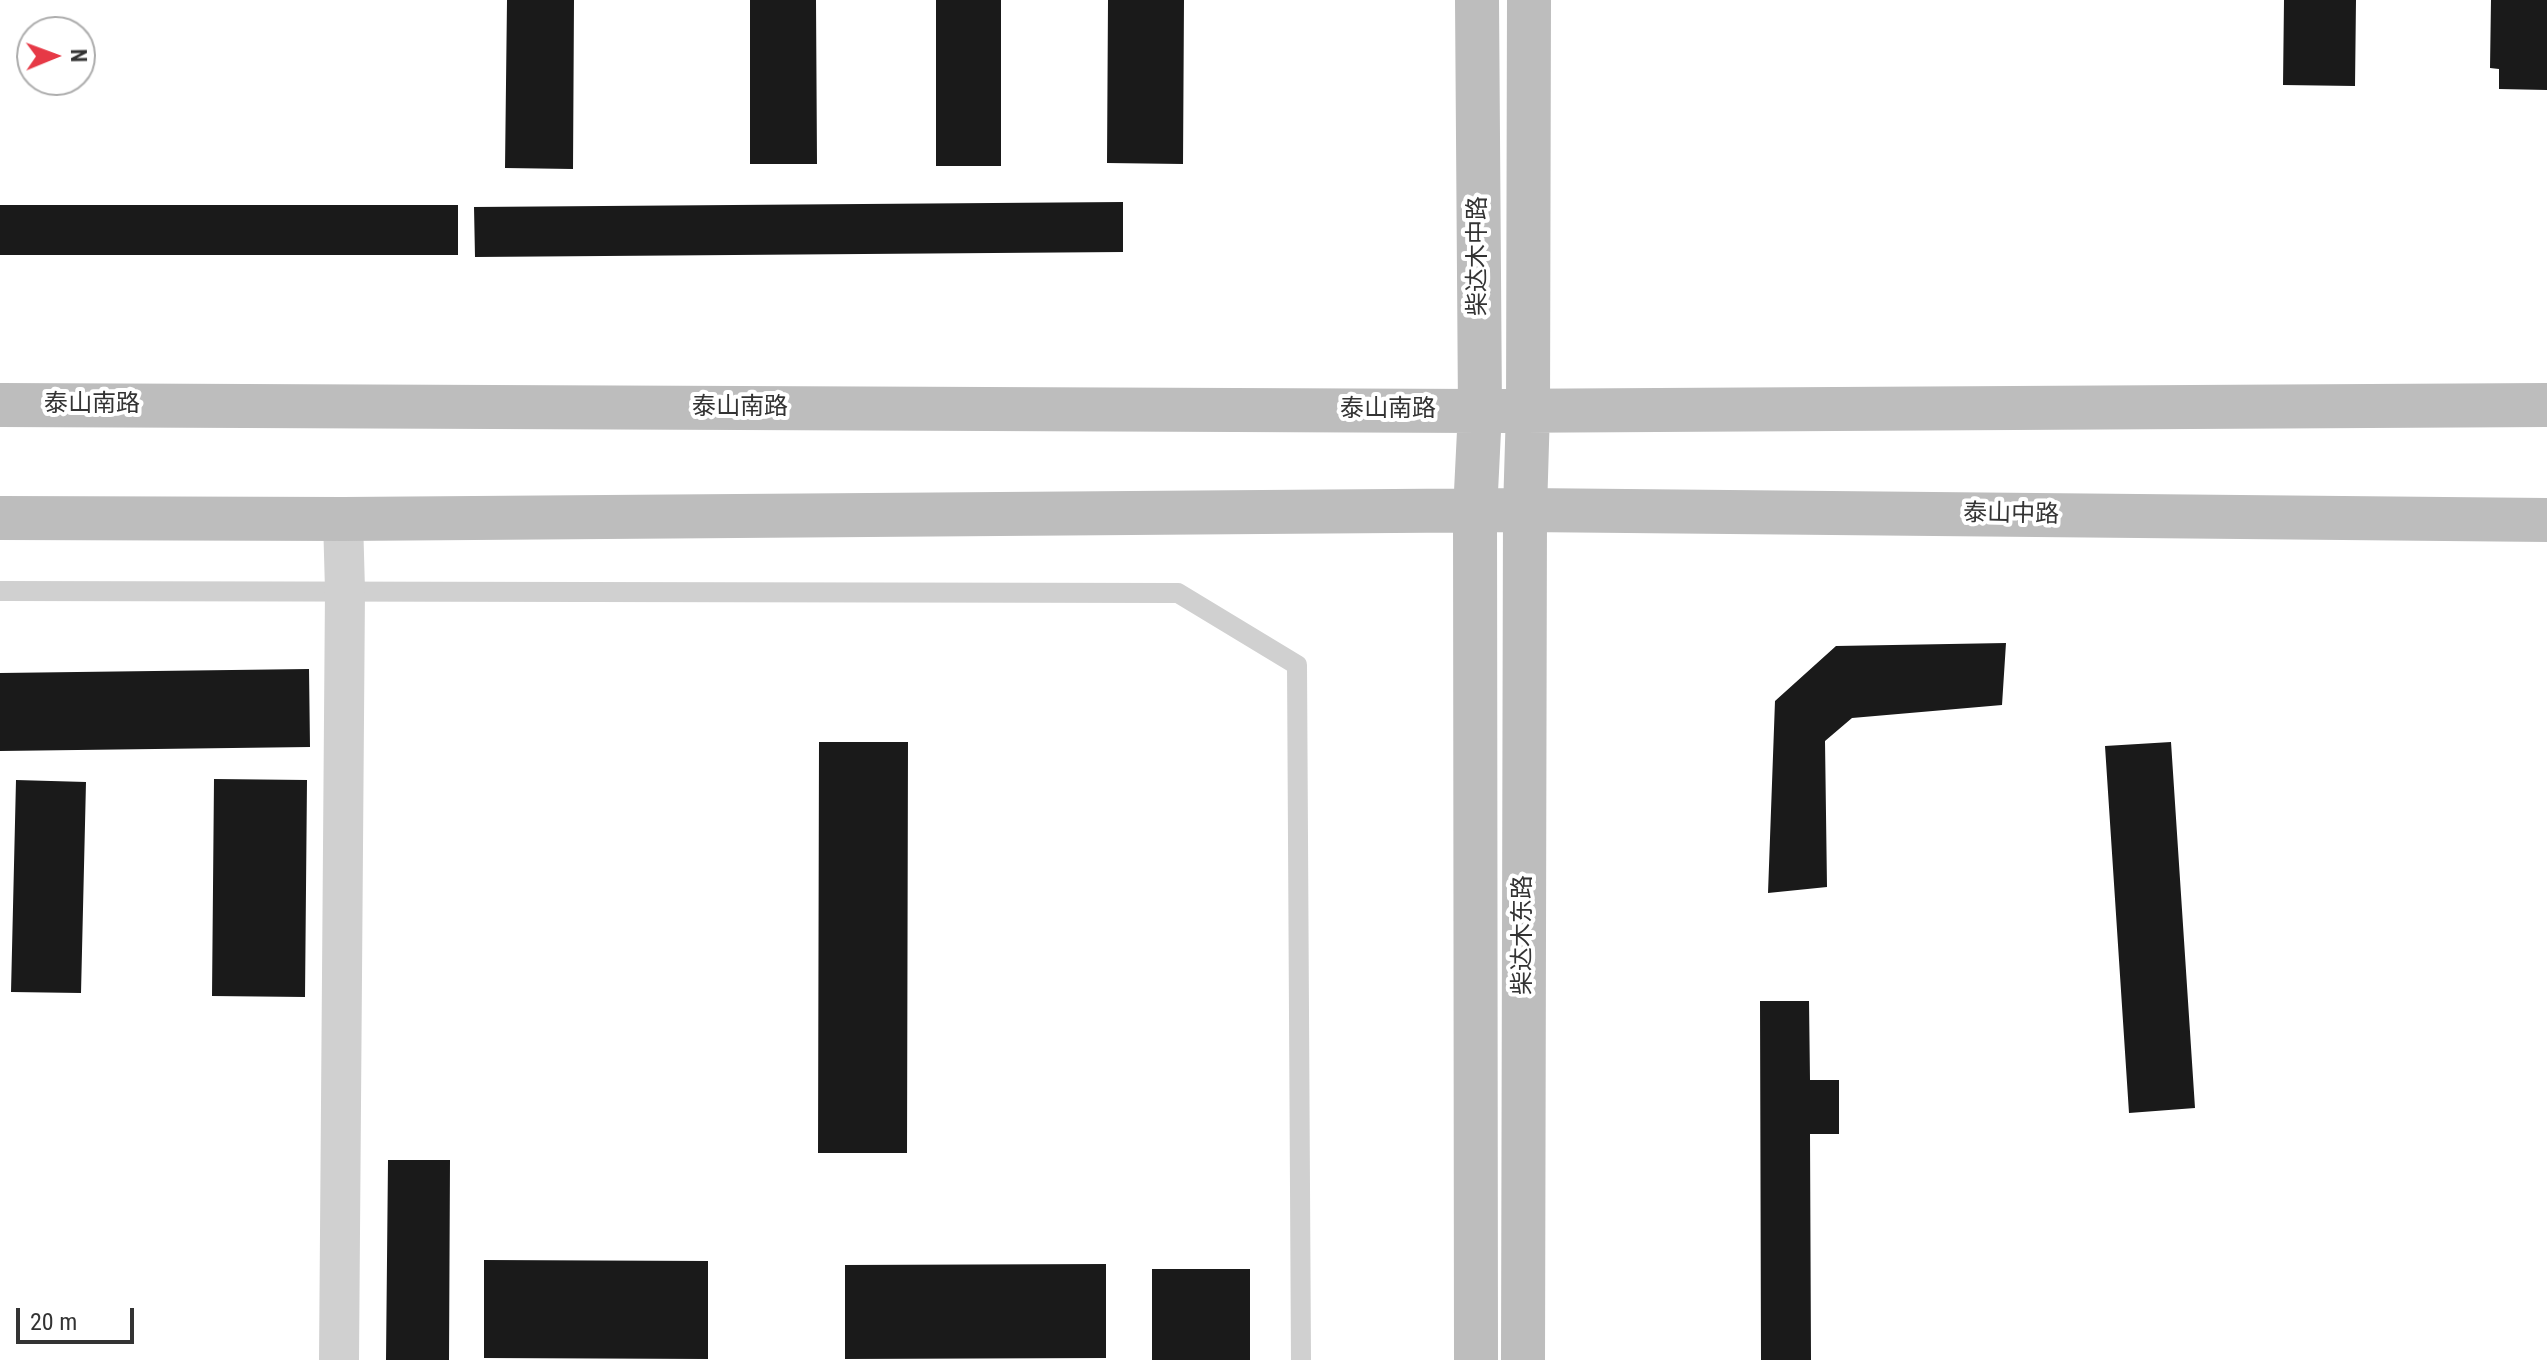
<!DOCTYPE html>
<html>
<head>
<meta charset="utf-8">
<style>
  body { margin:0 }
  #map { position:relative; width:2547px; height:1360px; overflow:hidden; background:#fff; font-family:"Roboto Condensed",sans-serif }
  canvas { display:block }
  .north { position:absolute; left:16px; top:16px; width:80px; height:80px; box-sizing:border-box; background:#fff; border:2px solid #adadad; border-radius:50%; rotate:89deg; font-size:22px; font-weight:700; line-height:32px; text-align:center; color:#333 }
  .north::after { content:''; display:block; margin:auto; width:28px; height:36px; background:#e63946; clip-path:polygon(50% 0,100% 100%,50% 72%,0 100%) }
  .scale { position:absolute; left:16px; top:1308px; width:118px; height:36px; box-sizing:border-box; border:4px solid #333; border-top:0; padding-left:10px; font-size:24px; line-height:28px; white-space:nowrap; color:#333; -webkit-text-stroke:6px #fff; paint-order:stroke }
</style>
</head>
<body>
<div id="map">
<canvas width="2547" height="1360"></canvas>
<div class="north">N</div>
<div class="scale">20 m</div>
</div>
<script>
const c = document.querySelector('canvas').getContext('2d');
c.lineJoin = 'round';
function paint(path, color) { c.fillStyle = color; c.fill(path, 'evenodd'); }
function trace(path, color, width, dash) { c.strokeStyle = color; c.lineWidth = width; c.lineCap = dash ? 'butt' : 'round'; c.setLineDash(dash || []); c.stroke(path); }
function drawText(font, color, halo, rows, align = 'center') {
  c.font = font + ' "Roboto Condensed","Noto Sans SC",sans-serif'; c.lineWidth = 8; c.setLineDash([]); c.textBaseline = 'middle'; c.strokeStyle = halo; c.fillStyle = color; for (const [text, x, y, turn = 0] of rows) {
    c.save(); c.translate(x, y); c.rotate((+turn || 0) * Math.PI / 180); c.textAlign = isNaN(turn) ? turn : align; if (halo) c.strokeText(text, 0, 0); c.fillText(text, 0, 0); c.restore();
  }
}
paint(new Path2D(`
  M 507,0 L 574,0 L 573,169 L 505,168 Z
  M 750,0 L 816,0 L 817,164 L 750,164 Z
  M 936,0 L 1001,0 L 1001,166 L 936,166 Z
  M 1108,0 L 1184,0 L 1183,164 L 1107,163 Z
  M 2284,0 L 2356,0 L 2355,86 L 2283,85 Z
  M 2491,0 L 2547,0 L 2547,90 L 2499,89 L 2499,69 L 2490,68 Z
  M 1123,202 L 1123,252 L 475,257 L 474,207 Z
  M 0,205 L 458,205 L 458,255 L 0,255 Z
  M 2006,643 L 2002,705 L 1852,718 L 1825,741 L 1827,887 L 1768,893 L 1775,701 L 1836,646 Z
  M 309,669 L 310,747 L 0,751 L 0,673 Z
  M 819,742 L 908,742 L 907,1153 L 818,1153 Z
  M 2171,742 L 2195,1108 L 2129,1113 L 2105,746 Z
  M 214,779 L 307,780 L 305,997 L 212,996 Z
  M 16,780 L 86,782 L 81,993 L 11,992 Z
  M 1760,1001 L 1809,1001 L 1810,1080 L 1839,1080 L 1839,1134 L 1810,1134 L 1811,1360 L 1761,1360 Z
  M 388,1160 L 450,1160 L 449,1360 L 386,1360 Z
  M 484,1260 L 708,1261 L 708,1359 L 484,1358 Z
  M 1106,1264 L 1106,1358 L 845,1359 L 845,1265 Z
  M 1152,1269 L 1250,1269 L 1250,1360 L 1152,1360 Z`), '#1a1a1a');
trace(new Path2D(`
  M 0,591 L 1178,593 L 1297,665 L 1301,1360`), '#d0d0d0', 20);
trace(new Path2D(`
  M 339,1360 L 345,590 L 343,519`), '#d0d0d0', 40);
trace(new Path2D(`
  M 0,405 L 1480,411 L 2547,405
  M 0,518 L 343,519 L 1525,510 L 2547,520
  M 1476,1360 L 1475,512 L 1480,411 L 1477,0
  M 1523,1360 L 1525,510 L 1528,410 L 1529,0`), '#bdbdbd', 44);
drawText('24px', '#333', '#fff', [
  ["柴达木中路",1479,256,-90],
  ["泰山南路",92,405],
  ["泰山南路",740,408],
  ["泰山南路",1388,410],
  ["泰山中路",2011,515,1],
  ["柴达木东路",1524,935,-90]
]);
</script>
</body>
</html>
